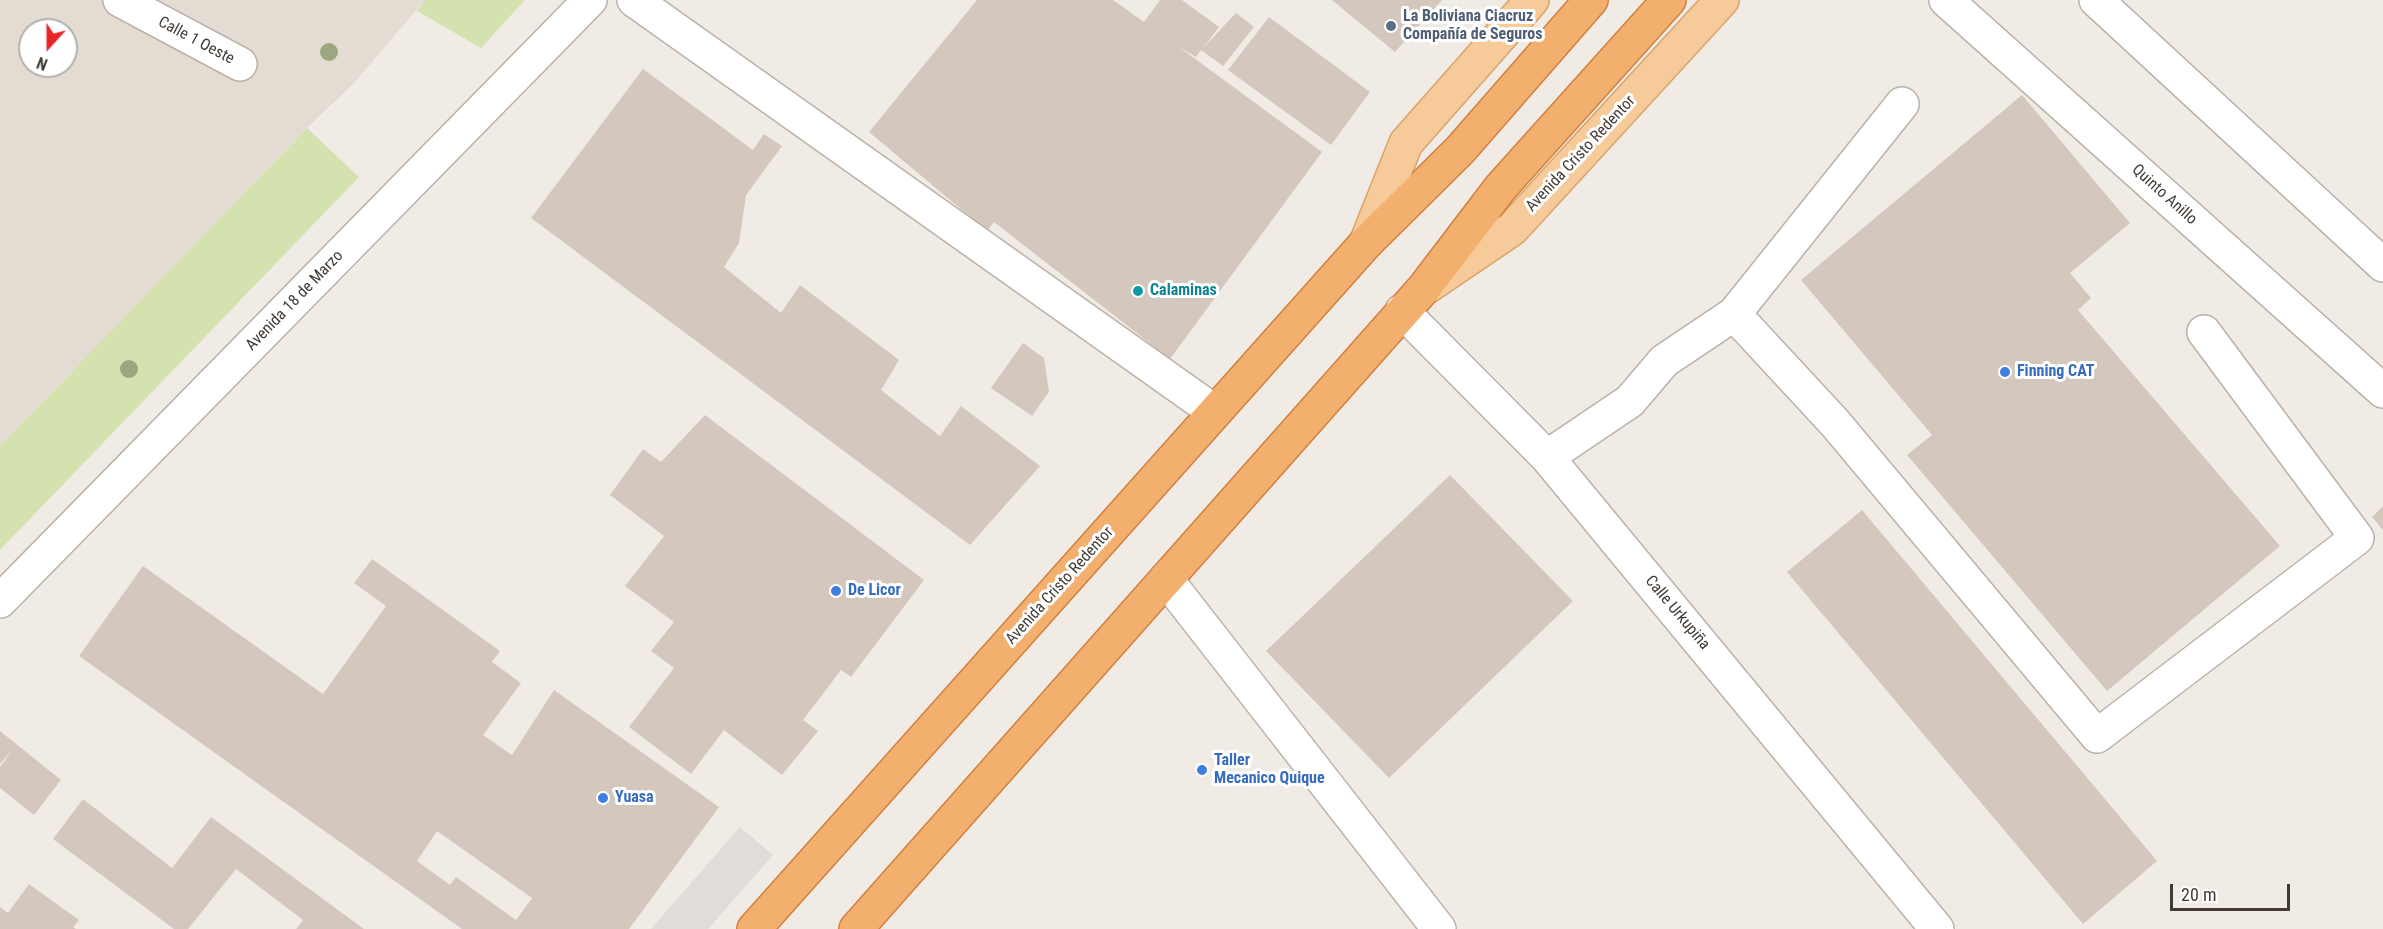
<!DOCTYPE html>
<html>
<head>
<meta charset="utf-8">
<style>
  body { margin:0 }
  #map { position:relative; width:2383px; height:929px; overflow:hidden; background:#f1ebe5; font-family:"Roboto Condensed",sans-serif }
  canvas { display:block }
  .north { position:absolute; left:18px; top:18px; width:60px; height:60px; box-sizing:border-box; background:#fff; border:2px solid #b3b1ae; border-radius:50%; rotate:201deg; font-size:16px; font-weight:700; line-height:24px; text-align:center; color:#423b35 }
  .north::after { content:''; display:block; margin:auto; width:21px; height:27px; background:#e82429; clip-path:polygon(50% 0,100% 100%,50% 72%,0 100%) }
  .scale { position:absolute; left:2170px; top:884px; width:120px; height:27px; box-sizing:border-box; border:3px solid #423b35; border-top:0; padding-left:8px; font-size:18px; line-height:21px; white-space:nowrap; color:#423b35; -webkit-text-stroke:4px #fff; paint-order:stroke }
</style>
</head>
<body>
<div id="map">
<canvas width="2383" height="929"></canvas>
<div class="north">N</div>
<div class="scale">20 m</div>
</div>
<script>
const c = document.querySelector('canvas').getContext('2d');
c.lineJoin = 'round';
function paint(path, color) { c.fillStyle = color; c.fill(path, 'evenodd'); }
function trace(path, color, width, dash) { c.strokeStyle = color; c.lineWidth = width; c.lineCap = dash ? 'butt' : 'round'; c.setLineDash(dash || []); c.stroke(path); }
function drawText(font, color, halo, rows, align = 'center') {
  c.font = font + ' "Roboto Condensed",sans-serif'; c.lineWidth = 6; c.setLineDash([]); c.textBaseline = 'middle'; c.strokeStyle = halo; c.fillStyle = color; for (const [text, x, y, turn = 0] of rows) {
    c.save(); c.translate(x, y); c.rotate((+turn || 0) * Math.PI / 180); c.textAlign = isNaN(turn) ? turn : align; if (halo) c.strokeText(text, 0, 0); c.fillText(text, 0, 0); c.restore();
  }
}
paint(new Path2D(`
  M 0,0 L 425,0 L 354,83 L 307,128 L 0,446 ZM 30,30 L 66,30 L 66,66 L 30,66 Z`), '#e4dcd3');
paint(new Path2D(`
  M 425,0 L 525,0 L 481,48 L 417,11 Z
  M 307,128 L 359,177 L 0,550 L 0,446 Z`), '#d4e2b0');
paint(new Path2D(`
  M 740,827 L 773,855 L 708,929 L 651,929 Z`), '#dfdcda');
paint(new Path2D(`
  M 977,0 L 1113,0 L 1144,22 L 1160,0 L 1182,0 L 1219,27 L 1203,48 L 1236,13 L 1254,27 L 1223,66 L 1201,50 L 1196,57 L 1179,47 L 1322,152 L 1170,359 L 994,222 L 987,231 L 869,132 Z
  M 1332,0 L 1442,0 L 1395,52 Z
  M 1269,17 L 1370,92 L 1331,145 L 1228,70 Z
  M 643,69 L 753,150 L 764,134 L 782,146 L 746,195 L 739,243 L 724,267 L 781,313 L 800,285 L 899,360 L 881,390 L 940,436 L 961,406 L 1040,466 L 970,545 L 531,218 Z
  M 2022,95 L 2130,223 L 2070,273 L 2091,298 L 2078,310 L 2280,546 L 2107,691 L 1907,455 L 1932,435 L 1801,280 Z
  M 1023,343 L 1044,358 L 1049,392 L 1032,416 L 991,388 Z
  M 705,415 L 924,580 L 851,677 L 841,670 L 803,720 L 818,731 L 782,775 L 724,730 L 691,774 L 629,727 L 674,668 L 651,651 L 674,622 L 625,586 L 664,536 L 610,495 L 643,449 L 661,462 Z
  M 1450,475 L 1573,601 L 1389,778 L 1266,651 Z
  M 2383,506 L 2383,530 L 2372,517 Z
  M 1862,510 L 2157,861 L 2083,924 L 1787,572 Z
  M 372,559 L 500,651 L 492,662 L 521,683 L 483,735 L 512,755 L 554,690 L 719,807 L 629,929 L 462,929 L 79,656 L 143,566 L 323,694 L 386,606 L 354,583 ZM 437,831 L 532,898 L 516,920 L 456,877 L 450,885 L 417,861 Z
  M 0,731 L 61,780 L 34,815 L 0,788 L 0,767 L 13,749 L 0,764 Z
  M 83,799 L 172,868 L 211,817 L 364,929 L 296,929 L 303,920 L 236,869 L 188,929 L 174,929 L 53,839 Z
  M 29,884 L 79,920 L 73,927 L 76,929 L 0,929 L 0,907 L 8,913 Z`), '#d4c8be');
const minor = new Path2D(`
  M 120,0 L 240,64
  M 634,0 L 1215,412
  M 1946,0 L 2383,391
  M 2096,0 L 2383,265
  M 1402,311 L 1547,457 L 1937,929
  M 1734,314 L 1902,104
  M 1547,457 L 1630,401 L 1664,361 L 1734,314 L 1835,423 L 2097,736 L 2357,538 L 2204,332
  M 1166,579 L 1439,929
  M 0,601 L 590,0`);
const major = new Path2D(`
  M 1366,243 L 1406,143 L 1532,0
  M 1428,286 L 1512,229 L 1722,0`);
const highway = new Path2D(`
  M 754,929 L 1366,243 L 1460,150 L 1591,0
  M 856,929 L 1424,288 L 1501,187 L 1669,0`);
trace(minor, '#bbb1a8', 36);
trace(major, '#d9a46a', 36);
trace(highway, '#d0813f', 36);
trace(minor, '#fff', 33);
trace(major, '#f6cb99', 33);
trace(highway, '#f2af6e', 33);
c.fillStyle = '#9aa780';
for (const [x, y] of [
  [329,52],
  [129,369]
]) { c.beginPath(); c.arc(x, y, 9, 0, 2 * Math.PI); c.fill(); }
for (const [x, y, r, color] of [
  [1391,26,6,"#5c6f8a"],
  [1138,291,6,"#0f9aa8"],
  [2005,372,6,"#3f7fe0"],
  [836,591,6,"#3f7fe0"],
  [1202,770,6,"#3f7fe0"],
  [603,798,6,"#3f7fe0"]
]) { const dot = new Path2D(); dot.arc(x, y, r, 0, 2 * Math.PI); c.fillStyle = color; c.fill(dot); trace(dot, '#fff', 2); }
drawText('bold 16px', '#4e5e75', '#fff', [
  ["La Boliviana Ciacruz",1403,17],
  ["Compañía de Seguros",1403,35]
], 'left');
drawText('16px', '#423b35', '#fff', [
  ["Calle 1 Oeste",196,41,28],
  ["Avenida Cristo Redentor",1581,154,-47],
  ["Quinto Anillo",2164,195,42],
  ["Avenida 18 de Marzo",295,301,-46],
  ["Avenida Cristo Redentor",1060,586,-48],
  ["Calle Urkupiña",1677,613,50]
]);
drawText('bold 16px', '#0d838f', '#fff', [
  ["Calaminas",1150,291]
], 'left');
drawText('bold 16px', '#366cbe', '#fff', [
  ["Finning CAT",2017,372],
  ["De Licor",848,591],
  ["Taller",1214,761],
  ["Mecanico Quique",1214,779],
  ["Yuasa",615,798]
], 'left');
</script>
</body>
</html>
